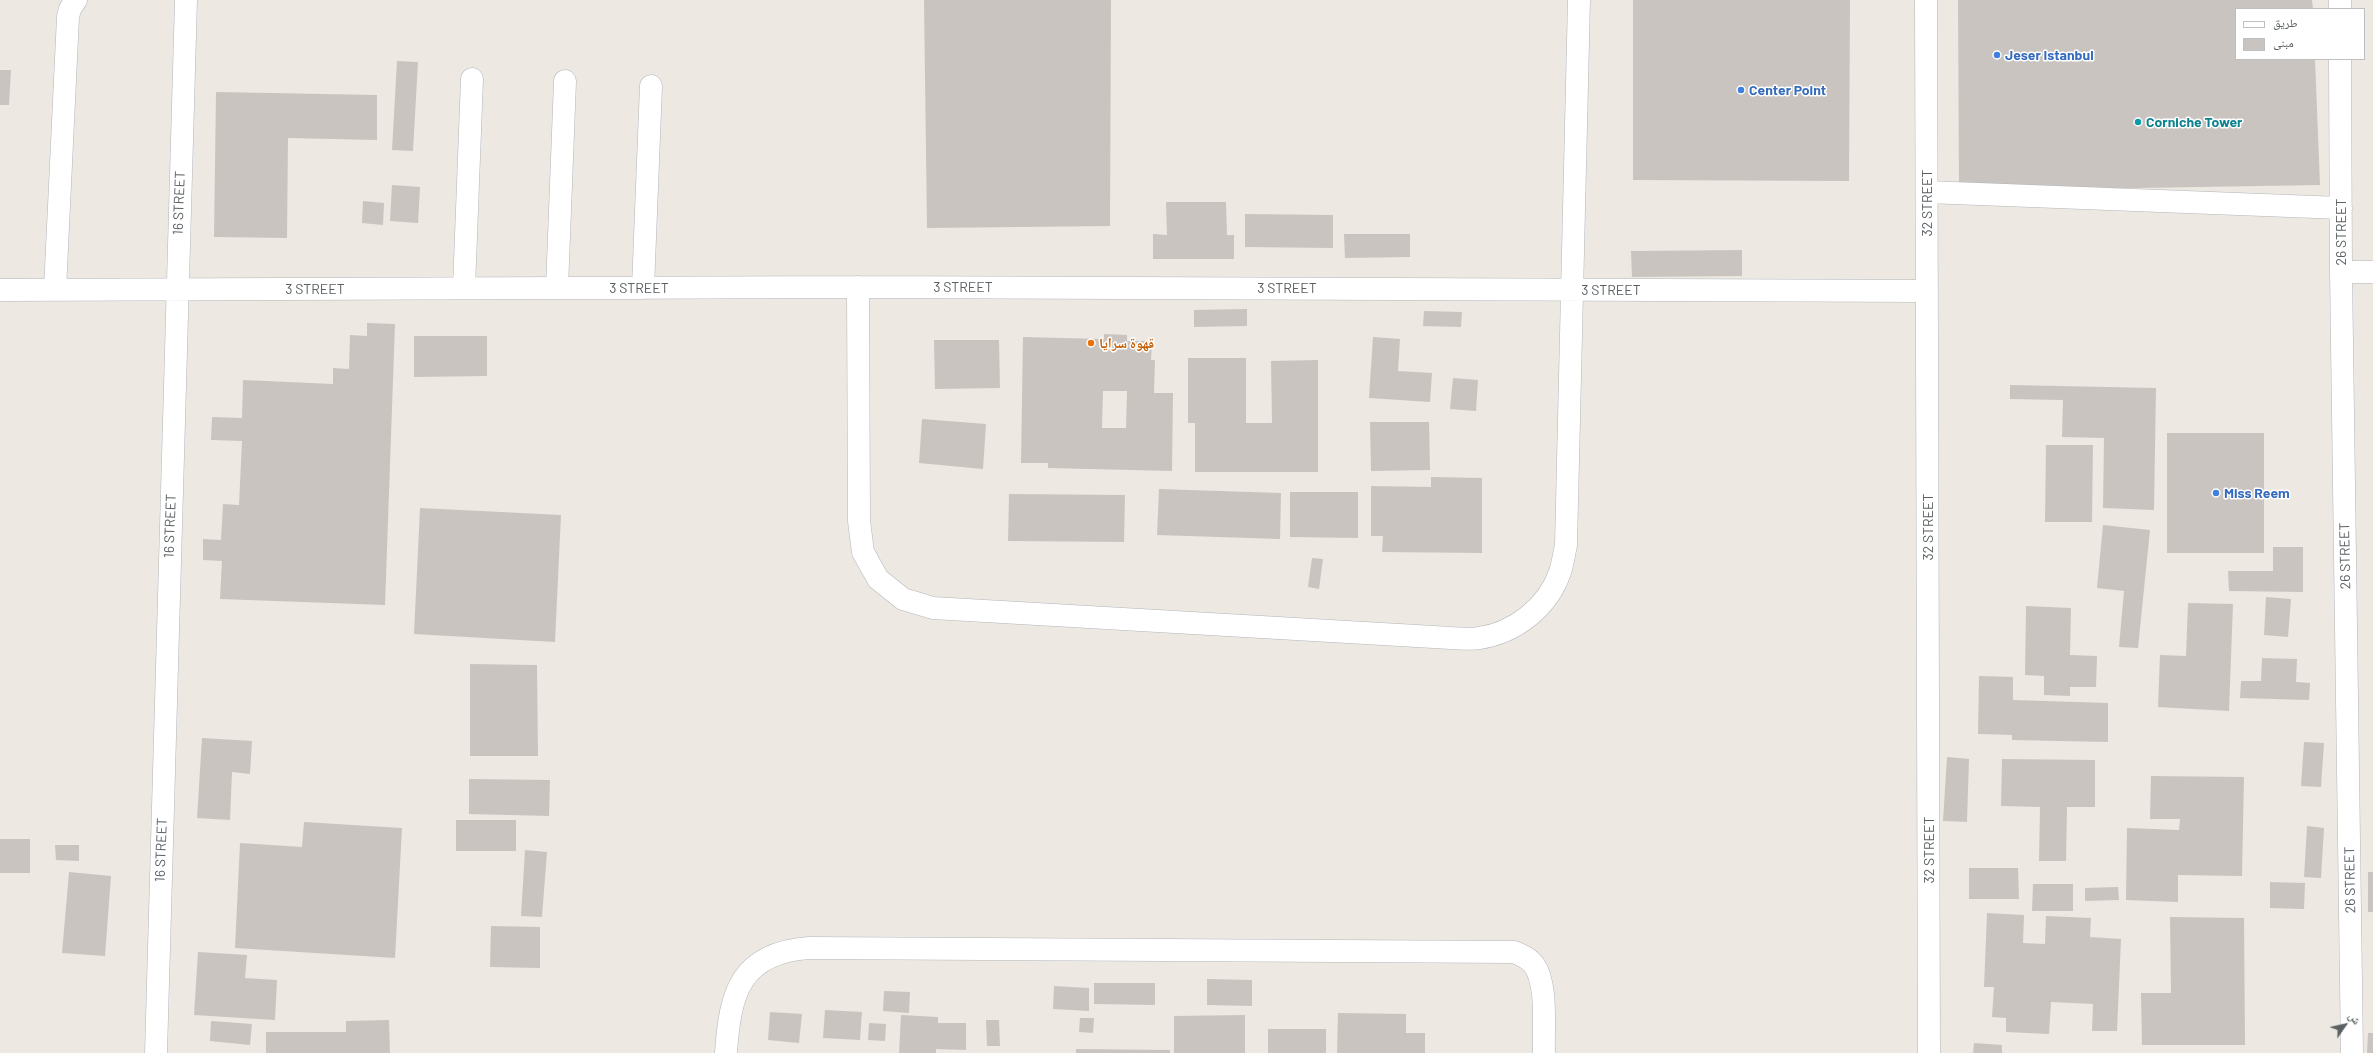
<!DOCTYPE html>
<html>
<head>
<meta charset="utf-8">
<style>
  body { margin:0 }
  #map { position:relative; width:2373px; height:1053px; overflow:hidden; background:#ede8e1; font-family:Barlow,"Noto Naskh Arabic",sans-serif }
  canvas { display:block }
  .legend { position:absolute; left:2235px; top:8px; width:130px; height:52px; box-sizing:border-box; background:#fff; border:1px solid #bdbfc1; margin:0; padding:5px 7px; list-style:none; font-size:12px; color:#5a6063 }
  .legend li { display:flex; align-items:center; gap:8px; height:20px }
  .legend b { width:20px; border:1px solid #bdbfc1 }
  .north { position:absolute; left:2325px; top:1005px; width:40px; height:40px; -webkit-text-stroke:3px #fff; paint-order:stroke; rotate:56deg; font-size:11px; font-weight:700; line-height:16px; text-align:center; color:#5a6063 }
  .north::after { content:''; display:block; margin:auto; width:14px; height:18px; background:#5a6063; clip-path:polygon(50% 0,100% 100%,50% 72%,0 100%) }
</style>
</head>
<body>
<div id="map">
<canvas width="2373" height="1053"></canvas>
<ul class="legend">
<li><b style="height:5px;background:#fff"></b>طريق</li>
<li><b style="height:11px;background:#cac4c0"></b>مبنى</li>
</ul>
<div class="north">ش</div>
</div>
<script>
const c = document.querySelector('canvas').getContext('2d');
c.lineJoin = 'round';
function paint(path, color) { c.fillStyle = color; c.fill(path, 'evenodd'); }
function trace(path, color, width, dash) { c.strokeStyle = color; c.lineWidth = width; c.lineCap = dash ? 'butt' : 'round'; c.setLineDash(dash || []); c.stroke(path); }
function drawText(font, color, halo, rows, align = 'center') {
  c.font = font + ' Barlow,"Noto Naskh Arabic",sans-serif'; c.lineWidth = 3; c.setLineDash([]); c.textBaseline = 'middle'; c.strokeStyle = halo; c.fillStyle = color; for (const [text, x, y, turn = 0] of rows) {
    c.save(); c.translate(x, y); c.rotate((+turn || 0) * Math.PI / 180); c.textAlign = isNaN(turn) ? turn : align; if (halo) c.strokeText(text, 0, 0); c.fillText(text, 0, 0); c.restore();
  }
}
paint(new Path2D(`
  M 924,0 L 1111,0 L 1110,226 L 927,228 Z
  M 1633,0 L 1850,0 L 1849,181 L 1633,180 Z
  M 1958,0 L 2312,0 L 2313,9 L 2236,9 L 2236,59 L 2315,59 L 2320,185 L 1959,191 Z
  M 397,61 L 418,62 L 413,151 L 392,150 Z
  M 0,70 L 11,70 L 9,105 L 0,105 Z
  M 216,92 L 377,95 L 377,140 L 288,138 L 287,238 L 214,237 Z
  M 392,185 L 420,187 L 418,223 L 390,221 Z
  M 363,201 L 384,203 L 383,225 L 362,223 Z
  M 1166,202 L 1226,202 L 1227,235 L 1234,235 L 1234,259 L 1153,259 L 1153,234 L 1167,235 Z
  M 1245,214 L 1333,215 L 1333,248 L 1245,247 Z
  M 1344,234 L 1410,234 L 1410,257 L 1345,258 Z
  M 1742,250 L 1742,276 L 1632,277 L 1631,251 Z
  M 1247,309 L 1247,326 L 1194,327 L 1194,310 Z
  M 1424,311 L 1462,312 L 1461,327 L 1423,326 Z
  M 367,323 L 395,324 L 385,605 L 220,599 L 222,561 L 203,560 L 203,539 L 221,540 L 223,504 L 239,505 L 242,441 L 211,440 L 212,417 L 242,418 L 243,380 L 333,384 L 333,368 L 349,369 L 350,335 L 367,336 Z
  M 1104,334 L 1127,335 L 1127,341 L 1152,341 L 1151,360 L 1155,360 L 1154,393 L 1173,393 L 1172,471 L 1048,468 L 1048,463 L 1021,463 L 1023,337 L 1104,339 ZM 1103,391 L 1127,391 L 1126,428 L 1102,428 Z
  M 414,336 L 487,336 L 487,376 L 414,377 Z
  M 1373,337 L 1400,339 L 1398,371 L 1432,373 L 1430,402 L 1369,398 Z
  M 934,340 L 999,340 L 1000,388 L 935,389 Z
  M 1188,358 L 1246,358 L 1246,423 L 1272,423 L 1271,361 L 1318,360 L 1318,472 L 1195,472 L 1195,423 L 1188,423 Z
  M 1453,378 L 1478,380 L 1476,411 L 1450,409 Z
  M 2010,385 L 2156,388 L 2154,510 L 2103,508 L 2104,438 L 2062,437 L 2063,400 L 2010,399 Z
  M 922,419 L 986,424 L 983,469 L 919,463 Z
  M 1370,422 L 1429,422 L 1430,470 L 1371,471 Z
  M 2167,433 L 2264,433 L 2264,553 L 2167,553 Z
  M 2046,445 L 2093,445 L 2092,522 L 2045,522 Z
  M 1431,477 L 1482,478 L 1482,553 L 1382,552 L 1383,536 L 1371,536 L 1371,486 L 1431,487 Z
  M 1159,489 L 1281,493 L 1280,539 L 1157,535 Z
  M 1290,492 L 1358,492 L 1358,538 L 1290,537 Z
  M 1009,494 L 1125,495 L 1124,542 L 1008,541 Z
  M 420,508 L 561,515 L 555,642 L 414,634 Z
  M 2103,525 L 2150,530 L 2138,648 L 2119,647 L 2124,591 L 2097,588 Z
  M 2273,547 L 2303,547 L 2303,592 L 2229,591 L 2228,571 L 2273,571 Z
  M 1312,558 L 1323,559 L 1319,589 L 1308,587 Z
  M 2266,597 L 2291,599 L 2288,637 L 2264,635 Z
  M 2188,603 L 2233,604 L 2229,711 L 2158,707 L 2160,655 L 2186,656 Z
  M 2026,606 L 2071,608 L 2070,655 L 2097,656 L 2096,687 L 2070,687 L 2070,696 L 2044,695 L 2044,676 L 2025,675 Z
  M 2262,658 L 2297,659 L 2296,682 L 2310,683 L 2309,700 L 2240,698 L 2241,681 L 2261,681 Z
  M 470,664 L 537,665 L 538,756 L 470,756 Z
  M 1979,676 L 2013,677 L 2013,700 L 2108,703 L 2108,742 L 2012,740 L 2012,735 L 1978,734 Z
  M 202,738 L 252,741 L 250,774 L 232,772 L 230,820 L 197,818 Z
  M 2304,742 L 2324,743 L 2321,787 L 2301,786 Z
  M 1947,757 L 1969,759 L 1967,822 L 1943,821 Z
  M 2002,759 L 2095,760 L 2095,807 L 2067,807 L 2066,861 L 2039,861 L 2040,807 L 2001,806 Z
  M 2151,776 L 2244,777 L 2242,876 L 2178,875 L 2178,902 L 2126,900 L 2127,828 L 2179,830 L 2180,819 L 2150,819 Z
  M 469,779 L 550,780 L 549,816 L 469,814 Z
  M 456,820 L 516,820 L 516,851 L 456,851 Z
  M 304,822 L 402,828 L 395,958 L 235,948 L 240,843 L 302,847 Z
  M 2307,826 L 2324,828 L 2321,878 L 2304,877 Z
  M 0,839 L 30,839 L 30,873 L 0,873 Z
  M 55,845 L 79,845 L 79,861 L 56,860 Z
  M 525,850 L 547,852 L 542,917 L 521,916 Z
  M 1969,868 L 2018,868 L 2019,899 L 1969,899 Z
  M 69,872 L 111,876 L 105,956 L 62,953 Z
  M 2368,872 L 2373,872 L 2373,912 L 2368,912 Z
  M 2270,882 L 2305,883 L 2304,909 L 2270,908 Z
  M 2033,884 L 2073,884 L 2073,911 L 2032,911 Z
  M 2118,887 L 2119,900 L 2085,901 L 2085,888 Z
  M 1987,913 L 2024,915 L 2023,943 L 2045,944 L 2046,916 L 2091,918 L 2090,937 L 2121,939 L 2117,1031 L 2092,1031 L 2093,1004 L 2051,1002 L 2049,1034 L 2006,1032 L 2006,1018 L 1992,1017 L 1994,987 L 1984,987 Z
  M 2170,917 L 2244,918 L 2245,1045 L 2142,1045 L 2141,993 L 2171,993 Z
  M 491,926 L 540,927 L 540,968 L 490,967 Z
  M 198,952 L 247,955 L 245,978 L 277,980 L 275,1020 L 194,1015 Z
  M 1207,979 L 1252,980 L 1252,1006 L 1207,1005 Z
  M 1094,983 L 1155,983 L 1155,1005 L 1094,1004 Z
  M 1054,986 L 1089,988 L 1089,1011 L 1053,1009 Z
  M 884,991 L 910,992 L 909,1013 L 883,1011 Z
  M 825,1010 L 862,1012 L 860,1040 L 823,1038 Z
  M 770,1012 L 802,1014 L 799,1043 L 768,1040 Z
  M 1338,1013 L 1406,1014 L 1406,1033 L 1425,1033 L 1425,1053 L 1337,1053 Z
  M 901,1015 L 938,1017 L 938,1023 L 966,1023 L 966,1050 L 936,1049 L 936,1053 L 899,1053 Z
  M 1245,1015 L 1245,1053 L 1174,1053 L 1174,1016 Z
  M 1080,1018 L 1094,1018 L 1093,1033 L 1079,1032 Z
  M 389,1020 L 390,1053 L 266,1053 L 266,1032 L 346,1032 L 346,1021 Z
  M 986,1020 L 999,1020 L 1000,1046 L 987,1046 Z
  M 211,1021 L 252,1024 L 250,1045 L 210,1041 Z
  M 869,1023 L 886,1024 L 885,1041 L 868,1040 Z
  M 1268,1029 L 1326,1029 L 1326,1053 L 1268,1053 Z
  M 2368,1033 L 2373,1033 L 2373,1053 L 2367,1053 Z
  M 1974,1043 L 2002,1045 L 2002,1053 L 1973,1053 Z
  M 1076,1049 L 1170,1050 L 1170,1053 L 1076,1053 Z`), '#cac4c0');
const minor = new Path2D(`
  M 1926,0 L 1929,1053
  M 2340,0 L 2340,9
  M 2340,59 L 2341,272 L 2352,1053
  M 1927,192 L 2341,208
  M 2341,272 L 2373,272
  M 858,287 L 859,521 L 863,552 L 878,579 L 903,599 L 933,608 L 1451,638 C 1460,638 1470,640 1479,638 C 1515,633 1548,607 1560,572 C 1563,563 1564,554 1566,545 L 1579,0
  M 464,288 L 472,79
  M 557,288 L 565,81
  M 643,288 L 651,86
  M 0,290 L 858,287 L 1927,291
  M 55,290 L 68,17 L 70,9 L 76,0
  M 156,1053 L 186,0
  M 726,1053 C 730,993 740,953 809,948 L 1514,952 C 1521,955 1529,958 1534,965 C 1548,984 1543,1029 1544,1053`);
trace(minor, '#b2b6b9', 23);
trace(minor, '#fff', 22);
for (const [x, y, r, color] of [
  [1997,55,4,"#3f7fe0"],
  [1741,90,4,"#3f7fe0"],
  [2138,122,4,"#0f9aa8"],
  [1091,343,4,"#e8710a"],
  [2216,493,4,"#3f7fe0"]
]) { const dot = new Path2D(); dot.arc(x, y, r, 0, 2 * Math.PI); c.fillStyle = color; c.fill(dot); trace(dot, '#fff', 1.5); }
drawText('bold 14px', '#366cbe', '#fff', [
  ["Jeser Istanbul",2005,55],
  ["Center Point",1749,90],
  ["Miss Reem",2224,493]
], 'left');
drawText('bold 14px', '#0d838f', '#fff', [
  ["Corniche Tower",2146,122]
], 'left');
drawText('14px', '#5a6063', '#fff', [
  ["16 STREET",179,203,-88],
  ["32 STREET",1927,203,-90],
  ["26 STREET",2341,232,-90],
  ["3 STREET",963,287],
  ["3 STREET",639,288],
  ["3 STREET",1287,288],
  ["3 STREET",315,289],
  ["3 STREET",1611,290],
  ["16 STREET",170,526,-88],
  ["32 STREET",1928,527,-90],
  ["26 STREET",2345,556,-91],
  ["16 STREET",161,850,-88],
  ["32 STREET",1929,850,-90],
  ["26 STREET",2350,880,-91]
]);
drawText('bold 14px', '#c56008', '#fff', [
  ["قهوة سرايا",1099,343]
], 'left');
</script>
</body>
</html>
